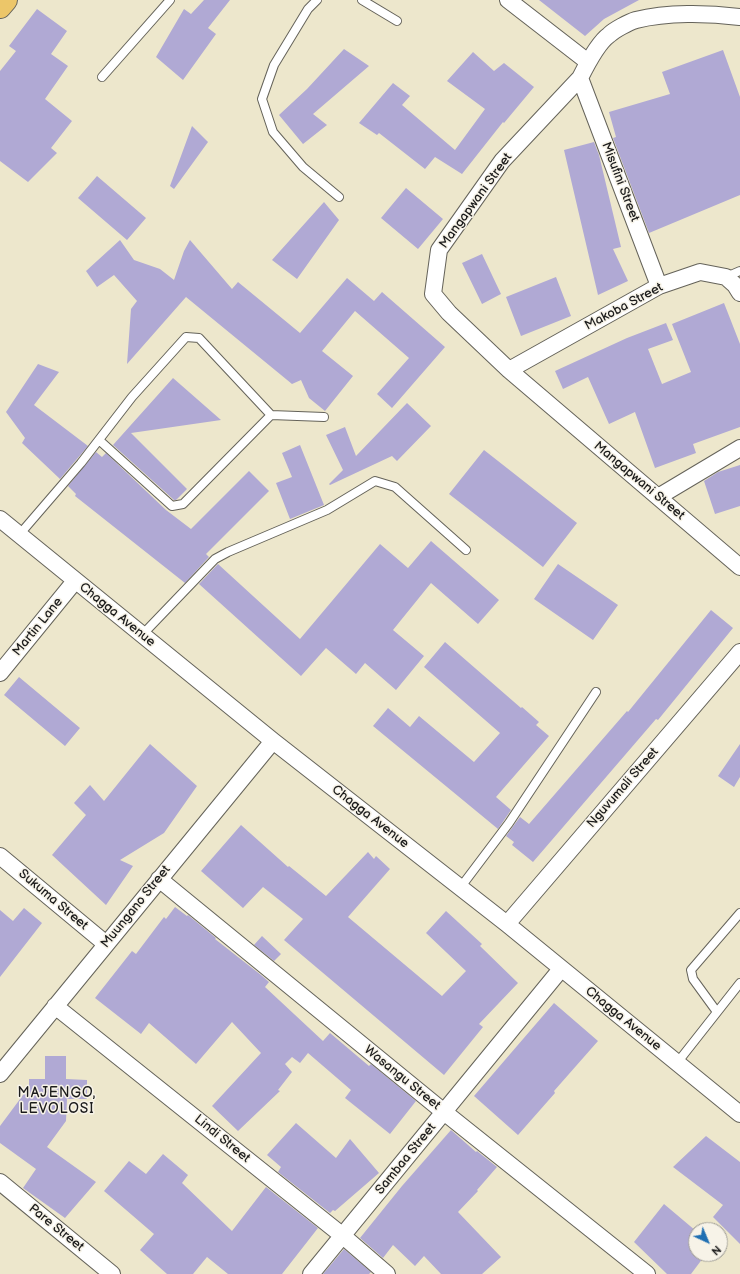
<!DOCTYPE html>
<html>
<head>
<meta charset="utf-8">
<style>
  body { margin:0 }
  #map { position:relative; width:740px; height:1274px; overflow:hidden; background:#ede7cc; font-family:"Balsamiq Sans",sans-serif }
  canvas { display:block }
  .north { position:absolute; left:688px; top:1222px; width:40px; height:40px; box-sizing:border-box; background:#f7f3e8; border:1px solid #9f9d96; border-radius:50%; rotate:136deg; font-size:11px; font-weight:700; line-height:16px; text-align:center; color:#1c1c1c }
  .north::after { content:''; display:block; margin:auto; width:14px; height:18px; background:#1f6fb2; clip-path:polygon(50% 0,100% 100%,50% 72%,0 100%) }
</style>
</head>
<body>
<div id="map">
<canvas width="740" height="1274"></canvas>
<div class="north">N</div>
</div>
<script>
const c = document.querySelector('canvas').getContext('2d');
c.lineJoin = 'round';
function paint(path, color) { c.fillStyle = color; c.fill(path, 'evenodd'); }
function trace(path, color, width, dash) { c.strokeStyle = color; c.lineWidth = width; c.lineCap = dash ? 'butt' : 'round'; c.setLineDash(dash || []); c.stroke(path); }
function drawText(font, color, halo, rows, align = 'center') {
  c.font = font + ' "Balsamiq Sans",sans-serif'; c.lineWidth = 3; c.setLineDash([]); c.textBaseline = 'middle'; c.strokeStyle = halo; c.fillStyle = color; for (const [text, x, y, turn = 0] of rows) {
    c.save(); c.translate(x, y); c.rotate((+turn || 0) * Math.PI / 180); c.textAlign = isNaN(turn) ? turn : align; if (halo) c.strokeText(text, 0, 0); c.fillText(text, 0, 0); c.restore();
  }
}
paint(new Path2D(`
  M 204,0 L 230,0 L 208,28 L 216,34 L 183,80 L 156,57 L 184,9 L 191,14 Z
  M 539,0 L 639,0 L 604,19 L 585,36 Z
  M 37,9 L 67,31 L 51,54 L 68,66 L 45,99 L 72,121 L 51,148 L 57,153 L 28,182 L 0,161 L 0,71 L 16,51 L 9,46 Z
  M 344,49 L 369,66 L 313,114 L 327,125 L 303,144 L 279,115 L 307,89 Z
  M 723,50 L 740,97 L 740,195 L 649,233 L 613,138 L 616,137 L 609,112 L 670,94 L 662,72 Z
  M 473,52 L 494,71 L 504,63 L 534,87 L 504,123 L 503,122 L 462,174 L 435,157 L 425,169 L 379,133 L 377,135 L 359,123 L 393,83 L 410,96 L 402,105 L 455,150 L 485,109 L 447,81 Z
  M 192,126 L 208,142 L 174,189 L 170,186 Z
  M 594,142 L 599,155 L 621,247 L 613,249 L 628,281 L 598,295 L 564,150 Z
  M 97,176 L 146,218 L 127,240 L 78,198 Z
  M 406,188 L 443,219 L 418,249 L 381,218 Z
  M 324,202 L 339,220 L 297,279 L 272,260 Z
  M 120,240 L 134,260 L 160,269 L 174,280 L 184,251 L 190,240 L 232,289 L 238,282 L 300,333 L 347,278 L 374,301 L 382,292 L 445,347 L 392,408 L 377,394 L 409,358 L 355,311 L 322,351 L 353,376 L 325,411 L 309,398 L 301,380 L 292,384 L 186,297 L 127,364 L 131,309 L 137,301 L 114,275 L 97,287 L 86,271 Z
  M 482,254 L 501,294 L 482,304 L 462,263 Z
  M 556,277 L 571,316 L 521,336 L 506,297 Z
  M 724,303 L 740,344 L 740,427 L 693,444 L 696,453 L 655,468 L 635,412 L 609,424 L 588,377 L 563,389 L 555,371 L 627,338 L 666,323 L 673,340 L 648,349 L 662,384 L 691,372 L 672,324 Z
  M 38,364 L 59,372 L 34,405 L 88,446 L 60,479 L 22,443 L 25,438 L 6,412 Z
  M 173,378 L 221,420 L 131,433 L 187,489 L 176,500 L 174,500 L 113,445 Z
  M 407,403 L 431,426 L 397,461 L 392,456 L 330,485 L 329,484 L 343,470 L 326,435 L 345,427 L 356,456 Z
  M 300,445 L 324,505 L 290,519 L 276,483 L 292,477 L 282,453 Z
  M 484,450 L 577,523 L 543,567 L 449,494 Z
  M 96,452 L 102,457 L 106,453 L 166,510 L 191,529 L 249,471 L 269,491 L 206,554 L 209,557 L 185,583 L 75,496 L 76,494 L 68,486 Z
  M 740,465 L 740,506 L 715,514 L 704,481 L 718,472 Z
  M 431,541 L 499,600 L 478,624 L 431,583 L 393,630 L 424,656 L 396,690 L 365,663 L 356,674 L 326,648 L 301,676 L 199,584 L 218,564 L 300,639 L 380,544 L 408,568 Z
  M 558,564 L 618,605 L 593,640 L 534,599 Z
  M 711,610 L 733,628 L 658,720 L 656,719 L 533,862 L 512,845 L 514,842 L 506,836 L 520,817 L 529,824 L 627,711 L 628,712 Z
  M 445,642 L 521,708 L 522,707 L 539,722 L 536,725 L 549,736 L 496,797 L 511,810 L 498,829 L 373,726 L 388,708 L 410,727 L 419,716 L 474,762 L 500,733 L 424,667 Z
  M 19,677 L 80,728 L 65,746 L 4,695 Z
  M 150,744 L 197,786 L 164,833 L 120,860 L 133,866 L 106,905 L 52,855 L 86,815 L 74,803 L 90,785 L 104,801 Z
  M 740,744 L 740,777 L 734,787 L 718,776 Z
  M 241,825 L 288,867 L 289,866 L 326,896 L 368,852 L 374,859 L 376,856 L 390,869 L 348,917 L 442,996 L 466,971 L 426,933 L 446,911 L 482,944 L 480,946 L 518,983 L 479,1024 L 483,1027 L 444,1075 L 284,940 L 303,919 L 263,887 L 243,908 L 201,871 Z
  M 175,907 L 187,916 L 188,915 L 216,938 L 215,939 L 261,975 L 269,982 L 265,987 L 323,1041 L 330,1033 L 369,1066 L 371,1064 L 416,1101 L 390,1134 L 345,1098 L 351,1090 L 308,1053 L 300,1063 L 292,1057 L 285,1064 L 292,1072 L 278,1090 L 280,1091 L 238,1131 L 212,1106 L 261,1053 L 232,1022 L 196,1064 L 149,1023 L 141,1034 L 95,998 L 132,951 L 136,954 L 164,917 L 166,919 Z
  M 24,908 L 42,923 L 0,977 L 0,910 L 13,921 Z
  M 262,936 L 281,954 L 274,961 L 254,945 Z
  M 554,1003 L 598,1041 L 554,1091 L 555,1093 L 518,1135 L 474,1096 Z
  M 45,1056 L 66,1056 L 66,1079 L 87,1080 L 87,1099 L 67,1099 L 66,1121 L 47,1147 L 96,1182 L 65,1218 L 23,1188 L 36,1169 L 0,1143 L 0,1126 L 29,1087 L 29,1079 L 45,1079 Z
  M 296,1123 L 336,1158 L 350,1139 L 379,1173 L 335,1211 L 333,1210 L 330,1213 L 278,1172 L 281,1167 L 267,1155 Z
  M 451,1130 L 476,1152 L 477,1151 L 497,1167 L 477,1190 L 478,1191 L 458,1212 L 501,1257 L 482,1274 L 441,1274 L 424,1256 L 415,1266 L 393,1245 L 383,1258 L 360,1238 L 402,1186 Z
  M 706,1136 L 740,1162 L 740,1244 L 713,1217 L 723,1205 L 673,1167 Z
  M 163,1154 L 188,1175 L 182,1183 L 232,1231 L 266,1187 L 318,1228 L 282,1274 L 228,1274 L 207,1257 L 193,1274 L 167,1274 L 140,1250 L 154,1234 L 104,1191 L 129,1161 L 146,1174 Z
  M 664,1204 L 696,1231 L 696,1254 L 706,1254 L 691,1274 L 667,1274 L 634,1242 Z
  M 344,1249 L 371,1272 L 369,1274 L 323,1274 Z`), '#b0a9d4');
const service = new Path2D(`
  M 317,0 L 308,9 L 274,65 L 262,99 L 273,132 L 303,167 L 339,197
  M 362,0 L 397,21
  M 102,77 L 170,0
  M 726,277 L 740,271
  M 99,440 L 172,506 L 183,504 L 271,415 L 324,417
  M 19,535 L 81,463 L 132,397 L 186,337 L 199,338 L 271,415
  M 142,635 L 215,559 L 228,552 L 327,510 L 375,481 L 395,487 L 466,550
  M 460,888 L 509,823 L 596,692
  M 717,1012 L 693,979 L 691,970 L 740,913
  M 677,1063 L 740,983`);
const minor = new Path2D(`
  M 508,0 L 588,62
  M 740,17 C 708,13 667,12 636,20 C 629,22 614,30 609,35 C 599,42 586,66 580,78 L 502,161 L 439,250 L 433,294 L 449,313 L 509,370 L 740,567
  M 580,78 L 659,286
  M 509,370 L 659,286 L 700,272 L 726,277 L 735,285 L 740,293
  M 658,497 L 740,448
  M 0,519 L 273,741 L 507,924 L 740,1114
  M 0,673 L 75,581
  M 0,856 L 106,944
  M 159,879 L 444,1112 L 647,1274
  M 507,924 L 740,652
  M 55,1006 L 343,1236 L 387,1274
  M 0,1074 L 273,741
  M 0,1182 L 112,1274
  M 311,1274 L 561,969`);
const primary = new Path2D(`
  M 0,7 L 6,0`);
trace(service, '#65635a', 10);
trace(minor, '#65635a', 18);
trace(primary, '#65635a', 24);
trace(service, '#fff', 8);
trace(minor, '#fff', 16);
trace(primary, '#ecc669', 22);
drawText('13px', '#1c1c1c', '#f7f3e8', [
  ["Misufini Street",620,182,69],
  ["Mangapwani Street",476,201,-54],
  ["Makoba Street",624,307,-28],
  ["Mangapwani Street",639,481,40],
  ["Chagga Avenue",117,615,39],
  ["Martin Lane",38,627,-51],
  ["Nguvumali Street",623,788,-49],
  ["Chagga Avenue",370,817,38],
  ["Sukuma Street",53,900,40],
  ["Muungano Street",136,907,-51],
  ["Chagga Avenue",623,1019,39],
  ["Wasangu Street",402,1078,39],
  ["Lindi Street",222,1139,39],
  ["Sambaa Street",406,1159,-51],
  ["Pare Street",56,1228,39]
]);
c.letterSpacing = '1px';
drawText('14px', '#1c1c1c', '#f7f3e8', [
  ["MAJENGO,",57,1093],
  ["LEVOLOSI",57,1109]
]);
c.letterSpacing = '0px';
</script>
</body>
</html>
